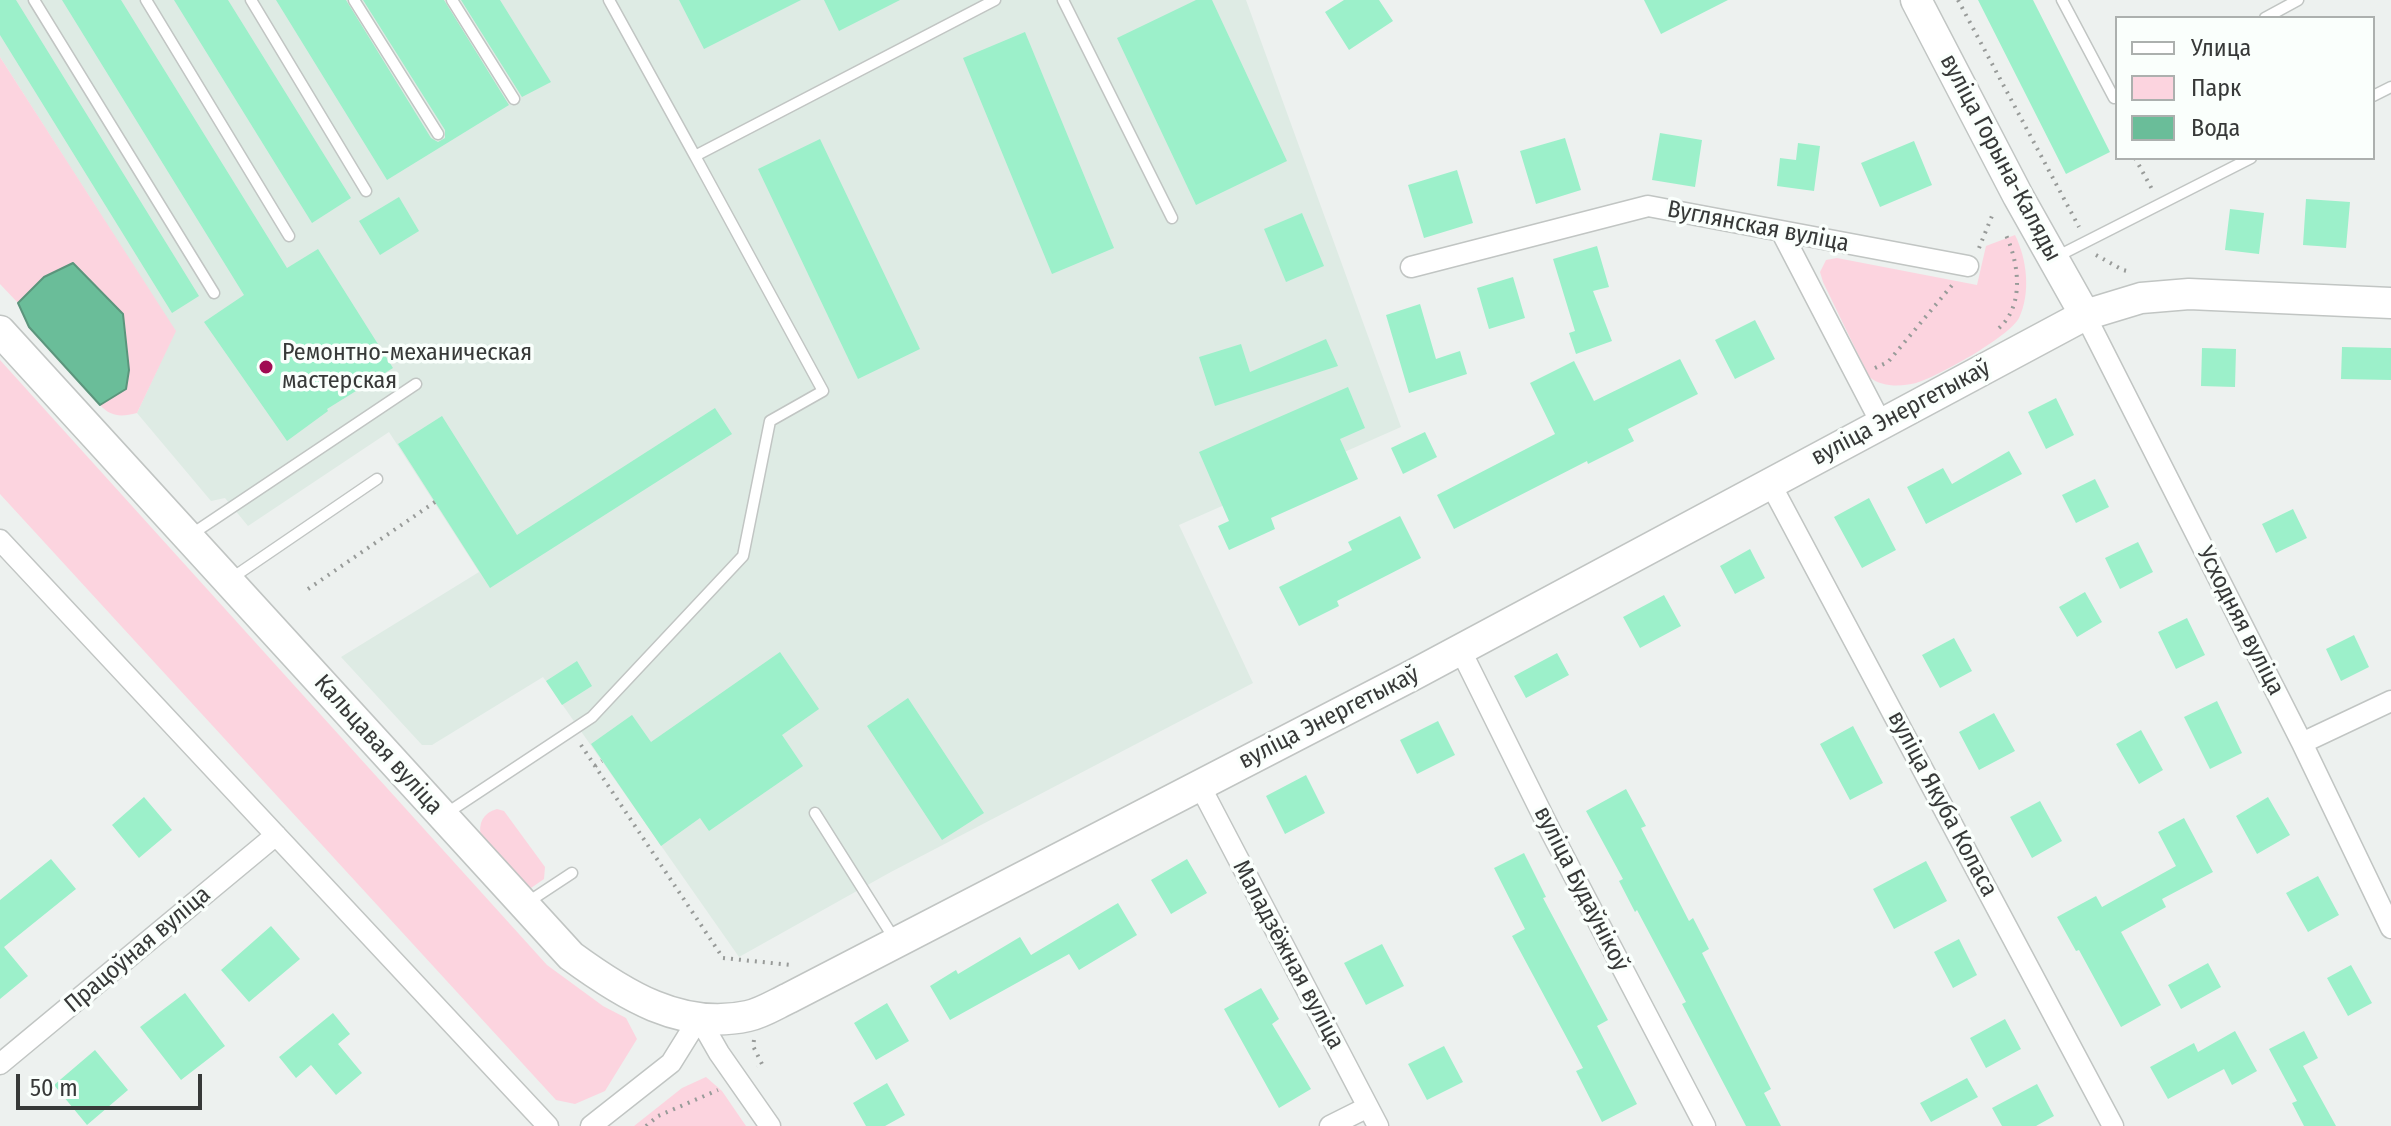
<!DOCTYPE html>
<html>
<head>
<meta charset="utf-8">
<style>
  body { margin:0 }
  #map { position:relative; width:2391px; height:1126px; overflow:hidden; background:#edf1ef; font-family:"Fira Sans Condensed",sans-serif }
  canvas { display:block }
  .legend { position:absolute; left:2115px; top:16px; width:260px; height:144px; box-sizing:border-box; background:#fafffc; border:2px solid #acb0ae; margin:0; padding:10px 14px; list-style:none; font-size:24px; color:#373938 }
  .legend li { display:flex; align-items:center; gap:16px; height:40px }
  .legend b { width:40px; border:2px solid #acb0ae }
  .scale { position:absolute; left:16px; top:1074px; width:186px; height:36px; box-sizing:border-box; border:4px solid #373938; border-top:0; padding-left:10px; font-size:24px; line-height:28px; white-space:nowrap; color:#373938; -webkit-text-stroke:6px #fafffc; paint-order:stroke }
</style>
</head>
<body>
<div id="map">
<canvas width="2391" height="1126"></canvas>
<ul class="legend">
<li><b style="height:10px;background:#fff"></b>Улица</li>
<li><b style="height:22px;background:#fcd4df"></b>Парк</li>
<li><b style="height:22px;background:#6abd99"></b>Вода</li>
</ul>
<div class="scale">50 m</div>
</div>
<script>
const c = document.querySelector('canvas').getContext('2d');
c.lineJoin = 'round';
function paint(path, color) { c.fillStyle = color; c.fill(path, 'evenodd'); }
function trace(path, color, width, dash) { c.strokeStyle = color; c.lineWidth = width; c.lineCap = dash ? 'butt' : 'round'; c.setLineDash(dash || []); c.stroke(path); }
function drawText(font, color, halo, rows, align = 'center') {
  c.font = font + ' "Fira Sans Condensed",sans-serif'; c.lineWidth = 7; c.setLineDash([]); c.textBaseline = 'middle'; c.strokeStyle = halo; c.fillStyle = color; for (const [text, x, y, turn = 0] of rows) {
    c.save(); c.translate(x, y); c.rotate((+turn || 0) * Math.PI / 180); c.textAlign = isNaN(turn) ? turn : align; if (halo) c.strokeText(text, 0, 0); c.fillText(text, 0, 0); c.restore();
  }
}
paint(new Path2D(`
  M 0,0 L 1246,0 L 1401,427 L 1179,525 L 1253,683 L 889,873 L 739,957 L 543,677 L 432,745 L 422,745 L 341,657 L 479,572 L 389,432 L 248,526 L 225,498 L 211,501 L 137,413 L 175,331 L 0,57 Z`), '#deebe4');
paint(new Path2D(`
  M 0,57 L 176,331 L 137,413 C 121,417 111,417 100,405 L 126,388 L 44,277 L 18,303 L 0,284 Z
  M 2015,235 C 2027,259 2031,293 2019,318 C 2009,337 1937,377 1916,383 C 1900,387 1882,387 1869,377 L 1823,282 L 1820,272 L 1826,260 L 1837,258 L 1977,285 L 1986,246 Z
  M 0,360 L 547,965 L 603,1006 L 626,1018 L 637,1039 L 605,1091 L 575,1104 L 556,1100 L 0,494 Z
  M 497,809 L 504,811 L 545,867 L 544,879 L 531,888 L 522,887 L 481,837 C 478,823 483,813 497,809 Z
  M 706,1077 L 722,1091 L 746,1126 L 634,1126 L 682,1088 Z`), '#fcd4df');
const water = new Path2D(`
  M 73,263 L 123,314 L 129,370 L 126,389 L 100,405 L 29,327 L 18,303 L 44,277 Z`);
paint(water, '#6abd99');
trace(water, '#5b957c', 2);
paint(new Path2D(`
  M 0,0 L 16,0 L 199,296 L 172,313 L 0,35 Z
  M 62,0 L 121,0 L 287,268 L 318,249 L 393,368 L 327,409 L 328,411 L 287,441 L 204,322 L 244,295 Z
  M 174,0 L 228,0 L 351,198 L 312,223 Z
  M 276,0 L 346,0 L 431,138 L 438,142 L 445,138 L 445,130 L 363,0 L 444,0 L 509,105 L 387,180 Z
  M 461,0 L 500,0 L 551,82 L 522,97 Z
  M 679,0 L 801,0 L 704,49 Z
  M 824,0 L 900,0 L 839,31 Z
  M 1196,0 L 1212,0 L 1287,161 L 1196,205 L 1117,38 Z
  M 1344,0 L 1379,0 L 1393,21 L 1349,50 L 1325,12 Z
  M 1644,0 L 1728,0 L 1661,34 Z
  M 1978,0 L 2033,0 L 2110,152 L 2066,174 Z
  M 1025,32 L 1114,248 L 1052,274 L 963,58 Z
  M 1660,133 L 1702,140 L 1695,187 L 1652,180 Z
  M 1565,138 L 1581,190 L 1536,204 L 1520,151 Z
  M 820,139 L 920,349 L 858,379 L 758,169 Z
  M 1914,141 L 1932,185 L 1880,207 L 1861,163 Z
  M 1798,143 L 1820,146 L 1814,191 L 1777,186 L 1780,158 L 1796,160 Z
  M 1457,170 L 1473,223 L 1424,238 L 1408,185 Z
  M 399,197 L 419,231 L 380,255 L 359,221 Z
  M 2306,199 L 2350,202 L 2346,248 L 2303,245 Z
  M 2230,209 L 2264,213 L 2259,254 L 2225,250 Z
  M 1302,213 L 1324,266 L 1286,282 L 1264,229 Z
  M 1597,246 L 1609,287 L 1593,291 L 1612,341 L 1576,354 L 1569,333 L 1575,331 L 1553,259 Z
  M 1513,277 L 1525,318 L 1489,329 L 1477,288 Z
  M 1420,304 L 1436,359 L 1460,351 L 1467,374 L 1409,393 L 1386,315 Z
  M 1755,320 L 1775,359 L 1735,379 L 1715,340 Z
  M 1326,339 L 1338,366 L 1215,406 L 1199,357 L 1241,344 L 1250,372 Z
  M 2342,347 L 2391,348 L 2391,380 L 2341,379 Z
  M 2202,348 L 2236,349 L 2235,387 L 2201,386 Z
  M 1680,359 L 1698,394 L 1628,429 L 1634,441 L 1588,464 L 1587,461 L 1454,529 L 1437,495 L 1555,434 L 1530,383 L 1574,361 L 1594,401 Z
  M 1348,387 L 1365,428 L 1340,439 L 1358,479 L 1271,518 L 1275,529 L 1229,550 L 1218,526 L 1229,521 L 1199,452 Z
  M 2056,398 L 2074,435 L 2046,449 L 2028,412 Z
  M 715,408 L 732,434 L 490,588 L 398,444 L 442,416 L 517,535 Z
  M 1425,432 L 1437,457 L 1403,474 L 1391,448 Z
  M 2009,451 L 2022,474 L 1926,524 L 1907,487 L 1943,468 L 1952,484 Z
  M 2095,479 L 2109,507 L 2076,523 L 2062,495 Z
  M 1869,498 L 1896,550 L 1862,568 L 1834,517 Z
  M 2293,509 L 2307,538 L 2276,553 L 2262,524 Z
  M 1400,516 L 1421,558 L 1337,601 L 1339,606 L 1299,626 L 1279,587 L 1352,550 L 1348,542 Z
  M 2138,542 L 2153,572 L 2120,589 L 2105,558 Z
  M 1750,549 L 1765,578 L 1735,594 L 1720,566 Z
  M 2085,592 L 2102,622 L 2077,637 L 2059,607 Z
  M 1664,595 L 1681,626 L 1640,648 L 1623,617 Z
  M 2187,618 L 2205,655 L 2176,669 L 2158,632 Z
  M 2354,635 L 2369,667 L 2341,681 L 2326,649 Z
  M 1954,638 L 1972,671 L 1940,688 L 1922,655 Z
  M 780,652 L 819,709 L 782,735 L 803,766 L 709,831 L 700,818 L 661,846 L 591,744 L 632,715 L 651,742 Z
  M 1557,653 L 1569,675 L 1526,698 L 1514,676 Z
  M 577,661 L 592,686 L 562,705 L 546,681 Z
  M 908,698 L 984,813 L 942,840 L 867,726 Z
  M 2217,701 L 2242,753 L 2210,769 L 2184,717 Z
  M 1994,713 L 2015,751 L 1979,770 L 1959,732 Z
  M 1438,721 L 1455,755 L 1417,774 L 1400,740 Z
  M 1853,726 L 1883,783 L 1850,800 L 1820,744 Z
  M 2141,730 L 2163,770 L 2139,784 L 2116,744 Z
  M 1306,775 L 1325,813 L 1285,834 L 1266,796 Z
  M 1626,789 L 1646,826 L 1641,828 L 1689,921 L 1693,918 L 1709,949 L 1702,953 L 1771,1089 L 1764,1093 L 1781,1126 L 1746,1126 L 1682,1004 L 1686,1002 L 1637,910 L 1635,912 L 1619,881 L 1623,879 L 1586,811 Z
  M 144,797 L 172,830 L 139,858 L 112,825 Z
  M 2268,797 L 2290,835 L 2257,854 L 2236,816 Z
  M 2040,801 L 2062,841 L 2032,858 L 2010,817 Z
  M 2184,818 L 2213,872 L 2162,899 L 2166,907 L 2121,932 L 2161,1005 L 2121,1027 L 2079,950 L 2076,951 L 2057,917 L 2096,896 L 2102,907 L 2176,866 L 2158,832 Z
  M 1524,853 L 1546,897 L 1543,898 L 1608,1020 L 1597,1026 L 1637,1104 L 1602,1122 L 1576,1071 L 1583,1068 L 1512,936 L 1525,929 L 1494,868 Z
  M 51,859 L 76,889 L 4,947 L 28,976 L 0,999 L 0,900 Z
  M 1187,859 L 1207,893 L 1171,914 L 1151,880 Z
  M 1926,861 L 1947,901 L 1894,929 L 1873,889 Z
  M 2318,876 L 2339,915 L 2308,932 L 2286,893 Z
  M 1118,903 L 1137,935 L 1079,970 L 1069,954 L 950,1020 L 930,986 L 956,970 L 958,974 L 1020,937 L 1031,955 Z
  M 271,926 L 300,959 L 249,1002 L 221,970 Z
  M 1959,939 L 1977,975 L 1953,988 L 1934,952 Z
  M 1382,944 L 1404,986 L 1366,1005 L 1344,963 Z
  M 2208,963 L 2221,987 L 2181,1009 L 2168,985 Z
  M 2351,965 L 2372,1003 L 2348,1016 L 2327,978 Z
  M 1261,988 L 1279,1019 L 1272,1024 L 1311,1089 L 1279,1108 L 1224,1009 Z
  M 185,993 L 225,1046 L 181,1080 L 140,1027 Z
  M 887,1003 L 909,1041 L 876,1060 L 854,1023 Z
  M 333,1013 L 350,1034 L 338,1044 L 362,1073 L 336,1095 L 311,1065 L 296,1078 L 279,1057 Z
  M 2005,1019 L 2021,1049 L 1986,1068 L 1970,1038 Z
  M 2235,1031 L 2257,1071 L 2232,1085 L 2224,1069 L 2168,1099 L 2150,1067 L 2194,1043 L 2198,1052 Z
  M 2304,1031 L 2318,1058 L 2303,1066 L 2336,1126 L 2304,1126 L 2292,1103 L 2297,1101 L 2269,1049 Z
  M 1444,1046 L 1463,1082 L 1427,1100 L 1408,1064 Z
  M 95,1050 L 128,1090 L 87,1125 L 54,1085 Z
  M 1967,1078 L 1978,1097 L 1931,1122 L 1920,1103 Z
  M 887,1083 L 905,1115 L 885,1126 L 866,1126 L 853,1103 Z
  M 2037,1084 L 2054,1116 L 2036,1126 L 2002,1126 L 1992,1108 Z`), '#9cf0ca');
const lane = new Path2D(`
  M 34,0 L 214,293
  M 146,0 L 289,236
  M 251,0 L 366,191
  M 354,0 L 438,134
  M 452,0 L 514,99
  M 609,0 L 695,156 L 995,0
  M 1063,0 L 1172,218
  M 2062,0 L 2114,98 L 2117,96
  M 2265,18 L 2298,0
  M 2373,96 L 2391,87
  M 2056,257 L 2251,158
  M 189,536 L 416,384
  M 229,580 L 377,479
  M 815,813 L 895,940
  M 444,815 L 592,717 L 743,556 L 770,421 L 823,391 L 695,156
  M 525,904 L 572,873`);
const street = new Path2D(`
  M 1781,231 L 1881,423
  M 1411,267 L 1648,206 L 1968,266
  M 2085,315 L 2302,743 L 2391,928
  M 1770,483 L 2113,1126
  M 0,540 L 548,1126
  M 1460,649 L 1551,832 L 1705,1126
  M 2302,743 L 2391,701
  M 1199,784 L 1378,1126
  M 0,1064 L 276,835
  M 591,1126 L 671,1063 L 699,1018 L 719,1053 L 770,1126
  M 1330,1126 L 1368,1107`);
const secondary = new Path2D(`
  M 1916,0 L 2018,196 L 2085,315
  M 0,331 L 571,956 C 623,994 681,1031 748,1016 C 762,1013 776,1004 789,998 L 1413,675 L 2085,315 L 2141,298 L 2189,294 L 2391,303`);
trace(lane, '#c1c5c3', 13);
trace(street, '#c1c5c3', 23);
trace(secondary, '#c1c5c3', 33);
trace(new Path2D(`
  M 1958,0 L 2079,227
  M 2135,158 L 2153,191
  M 1979,248 L 1994,211
  M 2096,255 L 2123,270 L 2131,272
  M 1999,328 C 2025,305 2019,262 2005,233
  M 1875,368 L 1888,362 L 1953,284
  M 308,589 L 435,502
  M 581,745 L 723,958 L 791,965
  M 595,766 L 602,761
  M 754,1040 L 753,1046 L 762,1064 L 757,1067
  M 646,1126 L 658,1116 L 718,1090`), '#989b99', 4, [2, 6]);
trace(lane, '#fff', 10);
trace(street, '#fff', 20);
trace(secondary, '#fff', 30);
for (const [x, y, r, color] of [
  [266,367,8,"#a00c53"]
]) { const dot = new Path2D(); dot.arc(x, y, r, 0, 2 * Math.PI); c.fillStyle = color; c.fill(dot); trace(dot, '#fafffc', 3); }
drawText('24px', '#373938', '#fafffc', [
  ["вуліца Горына-Каляды",2000,158,62],
  ["Вуглянская вуліца",1758,227,11],
  ["вуліца Энергетыкаў",1901,413,-28],
  ["Усходняя вуліца",2240,621,63],
  ["вуліца Энергетыкаў",1329,718,-27],
  ["Кальцавая вуліца",378,745,48],
  ["вуліца Якуба Коласа",1942,804,62],
  ["вуліца Будаўнікоў",1581,889,63],
  ["Працоўная вуліца",138,950,-40],
  ["Маладзёжная вуліца",1288,955,62]
]);
drawText('24px', '#373938', '#fafffc', [
  ["Ремонтно-механическая",282,353],
  ["мастерская",282,381]
], 'left');
</script>
</body>
</html>
